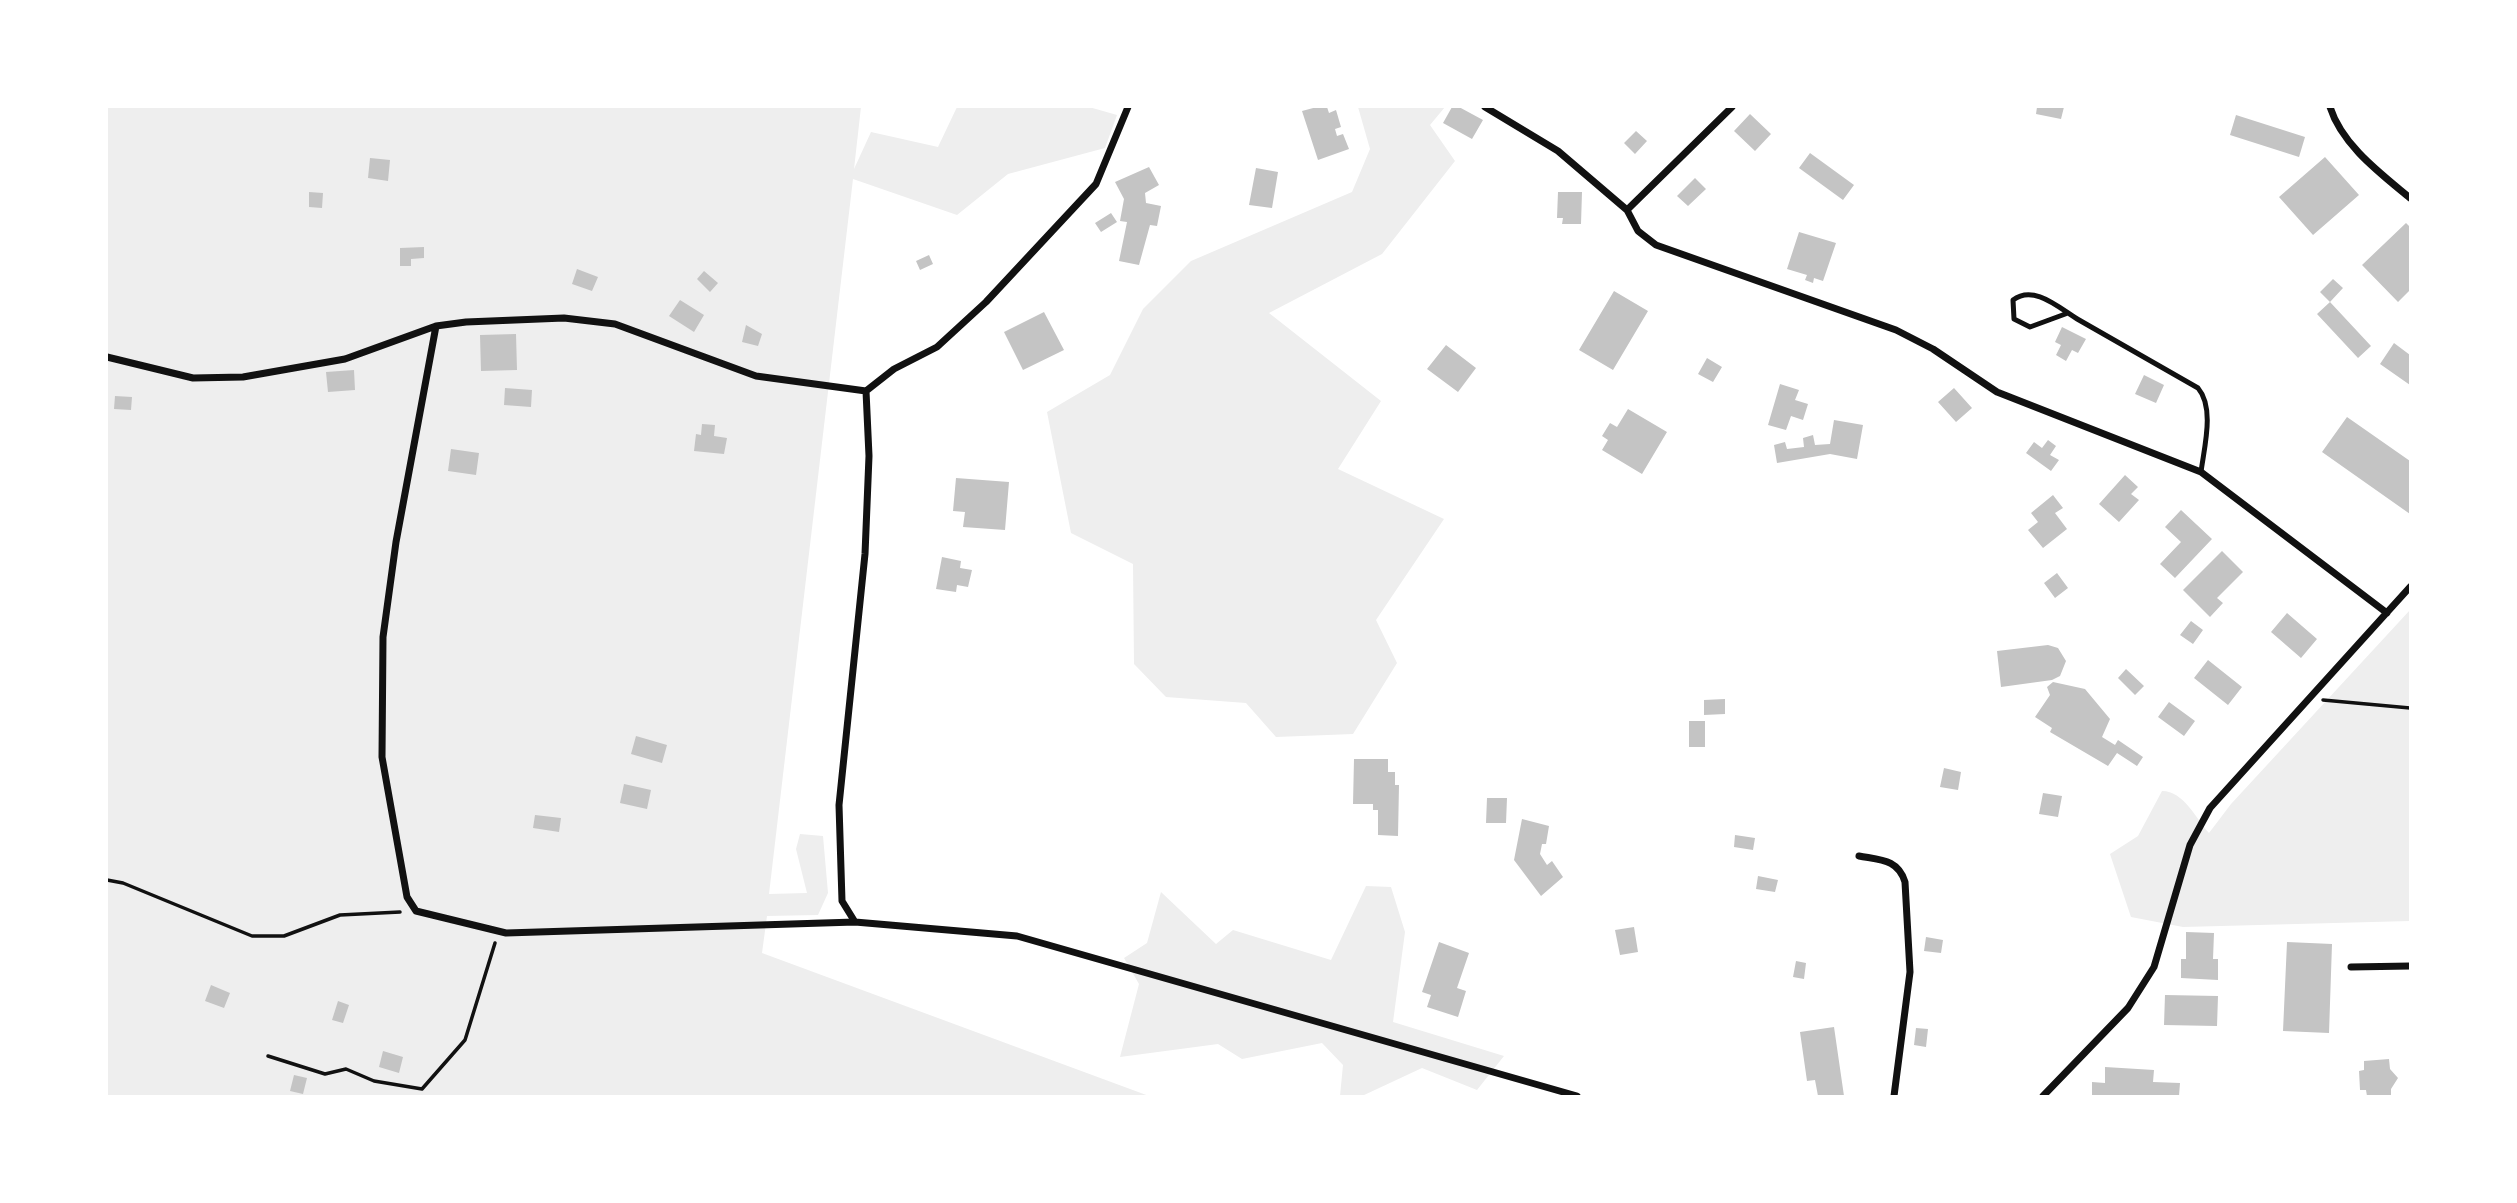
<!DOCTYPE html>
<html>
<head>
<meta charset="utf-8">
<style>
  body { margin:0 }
  #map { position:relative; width:2517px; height:1203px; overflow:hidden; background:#fff; font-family:"DM Sans",sans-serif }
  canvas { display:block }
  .frame { position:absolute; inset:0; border:108px solid #fff; pointer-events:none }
</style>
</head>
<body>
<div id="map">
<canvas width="2517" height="1203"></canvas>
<div class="frame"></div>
</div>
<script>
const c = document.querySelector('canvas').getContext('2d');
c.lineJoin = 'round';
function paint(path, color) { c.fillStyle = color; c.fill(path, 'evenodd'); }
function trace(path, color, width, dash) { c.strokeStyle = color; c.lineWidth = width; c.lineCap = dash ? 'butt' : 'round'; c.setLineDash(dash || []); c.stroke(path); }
paint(new Path2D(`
  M 107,107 L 861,107 L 854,169 L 871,132 L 938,147 L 957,107 L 1089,107 L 1117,115 L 1105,148 L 1008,174 L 957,215 L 853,179 L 769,894 L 807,893 L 796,849 L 800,834 L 823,836 L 828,893 L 818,915 L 767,916 L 762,953 L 1149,1096 L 107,1096 Z
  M 1358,107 L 1445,107 L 1430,125 L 1455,161 L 1382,254 L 1269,313 L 1381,401 L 1338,469 L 1444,519 L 1376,620 L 1397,663 L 1353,734 L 1276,737 L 1246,703 L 1166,697 L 1134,664 L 1133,564 L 1071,533 L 1047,412 L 1110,375 L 1143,309 L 1191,261 L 1352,192 L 1370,149 Z
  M 2410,610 L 2410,921 L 2183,927 L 2131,917 L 2110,854 L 2138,836 L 2162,791 C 2184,791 2196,819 2209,833 L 2231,804 Z
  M 1366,886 L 1391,887 L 1405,932 L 1393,1022 L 1504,1056 L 1477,1090 L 1422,1068 L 1362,1096 L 1340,1096 L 1343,1065 L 1322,1043 L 1242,1059 L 1218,1044 L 1120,1057 L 1139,984 L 1124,958 L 1147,943 L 1161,892 L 1216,944 L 1233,930 L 1331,960 Z`), '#eee');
paint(new Path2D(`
  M 1317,107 L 1327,107 L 1329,113 L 1336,110 L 1341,127 L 1335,129 L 1337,136 L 1343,134 L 1349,149 L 1318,160 L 1302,111 Z
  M 1452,107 L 1459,107 L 1483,120 L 1472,139 L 1443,123 Z
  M 2037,107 L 2064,107 L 2061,119 L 2036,114 Z
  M 1750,114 L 1771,134 L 1755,151 L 1734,131 Z
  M 2236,115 L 2305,137 L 2299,157 L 2230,135 Z
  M 1636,131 L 1647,141 L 1635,154 L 1624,143 Z
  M 1810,153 L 1854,185 L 1843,200 L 1799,168 Z
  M 2325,157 L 2359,195 L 2313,235 L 2279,197 Z
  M 370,158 L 390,160 L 388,181 L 368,178 Z
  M 1149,167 L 1159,185 L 1145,193 L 1146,203 L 1161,206 L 1157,226 L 1150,225 L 1139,265 L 1119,261 L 1127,222 L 1120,221 L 1124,199 L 1115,182 Z
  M 1256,168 L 1278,172 L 1272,208 L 1249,205 Z
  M 1695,178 L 1706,189 L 1688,206 L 1677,196 Z
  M 309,192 L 323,193 L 322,208 L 309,207 Z
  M 1558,192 L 1582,192 L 1581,224 L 1562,224 L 1563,218 L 1557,218 Z
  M 1111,213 L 1117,222 L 1101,232 L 1095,223 Z
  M 2406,223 L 2410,227 L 2410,290 L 2398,302 L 2362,265 Z
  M 1799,232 L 1836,243 L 1823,281 L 1814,278 L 1813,283 L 1805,280 L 1807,275 L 1787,269 Z
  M 424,247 L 424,258 L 411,259 L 411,266 L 400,266 L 400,248 Z
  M 929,255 L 933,264 L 920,270 L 916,261 Z
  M 577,269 L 598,277 L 592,291 L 572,284 Z
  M 704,271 L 718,283 L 710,292 L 697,279 Z
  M 2333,279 L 2343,288 L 2330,302 L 2320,292 Z
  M 1614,291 L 1648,311 L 1613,370 L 1579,350 Z
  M 680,300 L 704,315 L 694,332 L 669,316 Z
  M 2330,302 L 2371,346 L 2358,358 L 2317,314 Z
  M 1044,312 L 1064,350 L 1023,370 L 1004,332 Z
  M 746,325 L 762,334 L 758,346 L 742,342 Z
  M 2062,327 L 2086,339 L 2078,353 L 2072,350 L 2066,361 L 2056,355 L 2061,345 L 2055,342 Z
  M 516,334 L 517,370 L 481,371 L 480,335 Z
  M 2394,343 L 2410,355 L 2410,385 L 2380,364 Z
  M 1446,345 L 1476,368 L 1458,392 L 1427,369 Z
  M 1707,358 L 1722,367 L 1713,382 L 1698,374 Z
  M 354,370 L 355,390 L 328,392 L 326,372 Z
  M 2144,375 L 2164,385 L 2156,403 L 2135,394 Z
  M 1780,384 L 1799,390 L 1795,400 L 1808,404 L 1803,420 L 1791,416 L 1786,430 L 1768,425 Z
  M 505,388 L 532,390 L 531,407 L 504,405 Z
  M 1954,388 L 1972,408 L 1956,422 L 1938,402 Z
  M 115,396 L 132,397 L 131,410 L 114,409 Z
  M 1628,409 L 1667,432 L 1642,474 L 1602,450 L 1608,440 L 1602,436 L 1610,423 L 1617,427 Z
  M 2347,417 L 2410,461 L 2410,514 L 2322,452 Z
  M 1834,420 L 1863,425 L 1857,459 L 1830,454 L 1777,463 L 1774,445 L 1785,442 L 1787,449 L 1804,447 L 1803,438 L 1813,435 L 1815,445 L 1830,444 Z
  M 702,424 L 715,425 L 714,436 L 727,438 L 724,454 L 694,451 L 696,434 L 701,435 Z
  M 2048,440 L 2056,446 L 2050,455 L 2059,460 L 2051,471 L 2026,453 L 2034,442 L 2042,448 Z
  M 451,449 L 479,453 L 476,475 L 448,471 Z
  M 2125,475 L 2138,487 L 2131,494 L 2139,500 L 2119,522 L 2099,504 Z
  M 956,478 L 1009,482 L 1005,530 L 963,527 L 965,512 L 953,511 Z
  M 2053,495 L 2063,508 L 2055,513 L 2067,529 L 2043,548 L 2028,530 L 2038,522 L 2031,513 Z
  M 2181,510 L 2212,539 L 2175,578 L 2160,564 L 2181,542 L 2165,527 Z
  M 2222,551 L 2243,572 L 2217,598 L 2223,603 L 2210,617 L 2183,590 Z
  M 942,557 L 961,561 L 960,568 L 972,570 L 968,587 L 957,585 L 956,592 L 936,589 Z
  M 2057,573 L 2068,588 L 2055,598 L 2044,583 Z
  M 2287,613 L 2317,639 L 2301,658 L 2271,632 Z
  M 2191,621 L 2203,630 L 2193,644 L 2180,635 Z
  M 2048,645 L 2058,648 L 2066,661 L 2060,676 L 2052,680 L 2001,687 L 1997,651 Z
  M 2208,660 L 2242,687 L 2228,705 L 2194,678 Z
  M 2126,669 L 2144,686 L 2135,695 L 2118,678 Z
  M 2053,682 L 2085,689 L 2110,719 L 2102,737 L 2115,745 L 2118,740 L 2143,757 L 2137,766 L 2117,753 L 2108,766 L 2050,732 L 2052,728 L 2035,717 L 2050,695 L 2047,687 Z
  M 1725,699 L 1725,714 L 1704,715 L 1704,700 Z
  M 2169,702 L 2195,721 L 2184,736 L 2158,717 Z
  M 1689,721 L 1705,721 L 1705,747 L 1689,747 Z
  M 636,736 L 667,745 L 662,763 L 631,754 Z
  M 1354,759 L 1388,759 L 1388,772 L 1395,772 L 1395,785 L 1399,785 L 1398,836 L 1378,835 L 1378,810 L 1373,810 L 1373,804 L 1353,804 Z
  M 1944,768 L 1961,772 L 1958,790 L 1940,787 Z
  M 624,784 L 651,790 L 647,809 L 620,803 Z
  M 2043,793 L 2062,796 L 2058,817 L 2039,814 Z
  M 1487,798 L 1507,798 L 1506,823 L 1486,823 Z
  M 535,815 L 561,818 L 559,832 L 533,828 Z
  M 1522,819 L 1549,826 L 1546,844 L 1542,844 L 1540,854 L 1547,865 L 1552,861 L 1563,877 L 1541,896 L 1514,860 Z
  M 1735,835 L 1755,838 L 1753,850 L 1734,847 Z
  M 1758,876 L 1778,880 L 1775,892 L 1756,889 Z
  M 1634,927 L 1638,952 L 1620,955 L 1615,930 Z
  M 2186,932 L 2214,933 L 2213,959 L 2218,959 L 2218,980 L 2181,978 L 2181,959 L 2186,959 Z
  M 1926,937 L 1943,940 L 1941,953 L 1924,951 Z
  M 1439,942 L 1469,953 L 1457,988 L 1466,991 L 1458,1017 L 1427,1007 L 1431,995 L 1422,992 Z
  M 2287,942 L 2332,944 L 2329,1033 L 2283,1031 Z
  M 1796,961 L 1806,963 L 1804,979 L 1793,977 Z
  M 211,985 L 230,993 L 224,1008 L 205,1001 Z
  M 2165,995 L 2218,996 L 2217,1026 L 2164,1025 Z
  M 338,1001 L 349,1005 L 343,1023 L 332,1020 Z
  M 1834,1027 L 1844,1096 L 1818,1096 L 1815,1080 L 1807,1081 L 1800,1032 Z
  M 1916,1028 L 1928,1029 L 1926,1047 L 1914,1045 Z
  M 383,1051 L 403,1057 L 399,1073 L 379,1067 Z
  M 2389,1059 L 2390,1069 L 2398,1078 L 2391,1089 L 2391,1096 L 2367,1096 L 2366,1090 L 2360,1090 L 2359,1071 L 2364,1070 L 2364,1061 Z
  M 2105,1067 L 2154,1070 L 2153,1082 L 2180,1083 L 2179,1096 L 2092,1096 L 2092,1082 L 2105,1083 Z
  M 294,1075 L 307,1078 L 303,1094 L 290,1091 Z`), '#c4c4c4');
trace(new Path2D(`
  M 2323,700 L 2410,708
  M 107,880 L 123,883 L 252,936 L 284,936 L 340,915 L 400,912
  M 268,1056 L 325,1074 L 346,1069 L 374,1081 L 422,1089 L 465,1040 L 495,943`), '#111', 3.5);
trace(new Path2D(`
  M 2068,313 L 2030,327 L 2014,319 L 2013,300 C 2034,284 2059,308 2079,320 L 2198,388 C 2215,408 2204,448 2201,472`), '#111', 5);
trace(new Path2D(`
  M 1485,107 L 1558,151 L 1627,210 L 1638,231 L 1656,245 L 1896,330 L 1933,349 L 1997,392 L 2201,472 L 2387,613
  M 2330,107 C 2342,145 2380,173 2410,198
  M 1627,210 L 1732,107
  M 436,326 L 396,542 L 383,637 L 382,757 L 407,897 L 416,911 L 506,933 L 855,922 L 1017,936 L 1577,1096
  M 107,357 L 193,378 L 243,377 L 345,359 L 436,326 L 466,322 L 564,318 L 615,324 L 756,376 L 866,391
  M 866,391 L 894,369 L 937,347 L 986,302 L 1096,184 L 1128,107
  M 1859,856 C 1880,860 1898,859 1905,882 L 1910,972 L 1894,1096
  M 855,922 L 842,901 L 839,805 L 865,554 L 869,456 L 866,391
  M 2351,967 L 2410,966
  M 2043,1096 L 2128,1008 L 2154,967 L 2190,845 L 2210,808 L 2410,587`), '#111', 7);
</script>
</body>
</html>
